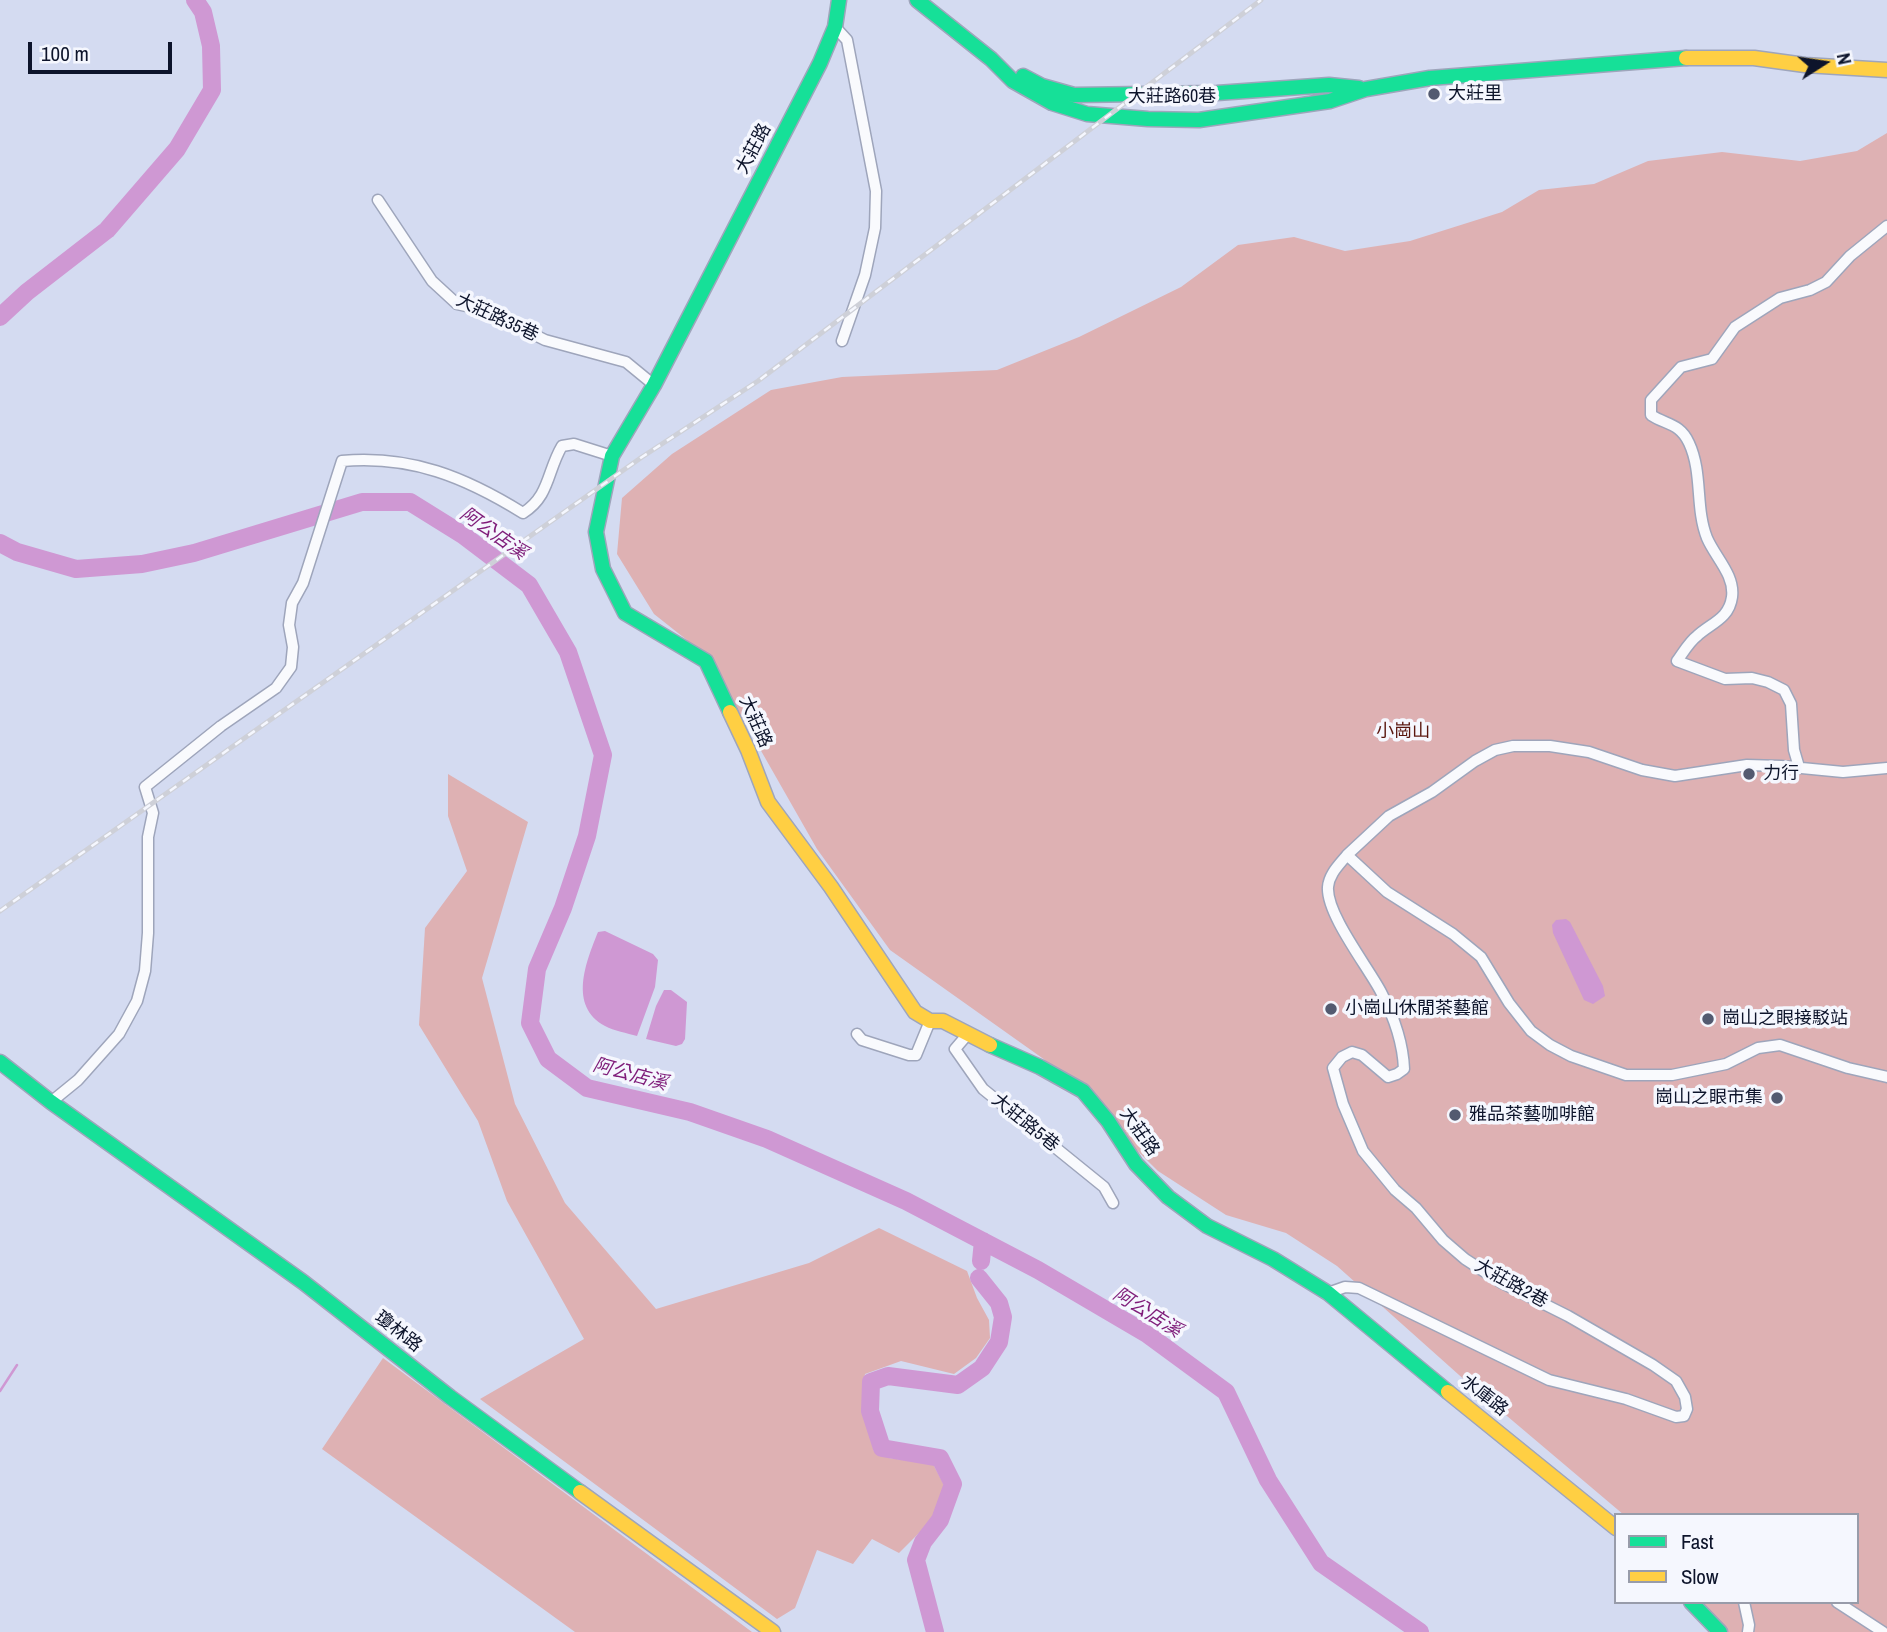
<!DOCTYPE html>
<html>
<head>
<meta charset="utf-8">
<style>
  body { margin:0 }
  #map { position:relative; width:1887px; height:1632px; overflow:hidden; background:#d4dbf1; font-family:"Archivo Narrow",sans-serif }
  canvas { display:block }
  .legend { position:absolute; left:1614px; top:1513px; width:245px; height:91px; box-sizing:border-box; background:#f5f7fe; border:2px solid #989caa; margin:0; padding:9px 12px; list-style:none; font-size:21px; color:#0d142b }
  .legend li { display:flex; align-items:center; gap:14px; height:35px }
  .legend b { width:35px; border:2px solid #989caa }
  .north { position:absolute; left:1789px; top:28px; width:70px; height:70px; -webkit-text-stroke:5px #f5f7fe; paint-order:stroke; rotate:78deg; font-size:19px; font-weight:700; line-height:28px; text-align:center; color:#0d142b }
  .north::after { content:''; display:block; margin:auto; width:24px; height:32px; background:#0d142b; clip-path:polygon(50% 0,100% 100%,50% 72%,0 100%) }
  .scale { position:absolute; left:28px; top:42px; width:144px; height:32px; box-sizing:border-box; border:4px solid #0d142b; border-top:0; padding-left:9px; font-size:21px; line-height:24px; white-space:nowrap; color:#0d142b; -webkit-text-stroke:5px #f5f7fe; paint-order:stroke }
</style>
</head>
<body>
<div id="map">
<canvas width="1887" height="1632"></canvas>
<ul class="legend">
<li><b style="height:9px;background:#16e098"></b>Fast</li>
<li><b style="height:9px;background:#ffcf43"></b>Slow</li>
</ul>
<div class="north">N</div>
<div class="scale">100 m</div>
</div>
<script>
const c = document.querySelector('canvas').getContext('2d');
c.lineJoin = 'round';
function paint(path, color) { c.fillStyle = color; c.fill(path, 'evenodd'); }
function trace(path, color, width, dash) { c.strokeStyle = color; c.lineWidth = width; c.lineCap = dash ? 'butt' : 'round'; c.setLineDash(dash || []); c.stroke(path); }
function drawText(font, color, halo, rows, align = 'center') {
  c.font = font + ' "Archivo Narrow","Noto Sans TC",sans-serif'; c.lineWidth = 7; c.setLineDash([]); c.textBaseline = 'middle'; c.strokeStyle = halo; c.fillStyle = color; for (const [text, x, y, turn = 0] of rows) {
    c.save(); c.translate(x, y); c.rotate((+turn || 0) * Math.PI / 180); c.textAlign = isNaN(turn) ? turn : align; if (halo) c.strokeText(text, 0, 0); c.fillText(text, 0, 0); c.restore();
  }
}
paint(new Path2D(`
  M 1887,133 L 1887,1632 L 1728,1632 L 1702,1602 L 1857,1602 L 1857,1515 L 1624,1515 L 1468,1383 L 1337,1266 L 1286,1233 L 1226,1215 L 1158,1171 L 1045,1060 L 890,950 L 817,849 L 707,656 L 654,614 L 617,554 L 622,498 L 672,454 L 771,390 L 842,377 L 997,370 L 1079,337 L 1181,287 L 1238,245 L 1294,237 L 1345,251 L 1410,241 L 1502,212 L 1539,190 L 1594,184 L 1648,161 L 1722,152 L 1800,161 L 1857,151 Z
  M 448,774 L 528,822 L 482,978 L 515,1104 L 565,1203 L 656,1309 L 809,1263 L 879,1228 L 967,1271 L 977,1298 L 989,1320 L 990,1338 L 976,1358 L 954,1374 L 901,1361 L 865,1374 C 860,1401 866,1425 874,1451 L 889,1458 L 933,1464 L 944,1485 L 931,1521 L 899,1553 L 872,1539 L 853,1564 L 817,1550 L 795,1608 L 777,1619 L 480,1399 L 584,1339 L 507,1201 L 478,1121 L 419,1025 L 425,928 L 467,871 L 448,816 Z
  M 383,1358 L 752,1632 L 575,1632 L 322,1449 Z`), '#deb1b3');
paint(new Path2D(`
  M 1566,919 L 1570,922 L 1603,986 L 1605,996 L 1593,1004 L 1584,1000 L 1553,933 L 1552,925 L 1556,920 Z
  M 605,931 L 653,954 L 658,960 L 655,987 L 637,1036 C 627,1033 614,1031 605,1026 C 568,1006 586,962 598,932 Z
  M 664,990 L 671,990 L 687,1002 L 685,1039 L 682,1044 L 676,1046 L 646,1039 L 656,1006 Z`), '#cf98d3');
trace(new Path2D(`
  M 0,1391 L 17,1365`), '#cf98d3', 2.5);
trace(new Path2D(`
  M 0,317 L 27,292 L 107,230 L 177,149 L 212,90 L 211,46 L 203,12 L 195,0
  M 0,543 L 17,552 L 76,569 L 142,564 L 194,553 L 362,502 L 410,502 L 463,535 L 529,585 L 568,652 L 603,755 L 587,836 L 563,908 L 537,969 L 530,1023 L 548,1059 L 587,1088 L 690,1112 L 767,1139 L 906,1201 L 1038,1270 L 1147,1334 L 1226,1392 L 1268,1480 L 1321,1563 L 1420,1632
  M 981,1261 L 983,1241
  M 935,1632 L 916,1560 L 923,1542 L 940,1520 L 953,1484 L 940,1458 L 882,1448 L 870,1411 L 871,1382 L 888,1376 L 958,1385 L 982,1368 L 999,1342 L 1003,1317 L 999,1303 L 979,1278`), '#cf98d3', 18);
const street = new Path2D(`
  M 835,27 L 847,40 L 876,191 L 875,228 L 865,275 L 842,341
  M 378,200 L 432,281 L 457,304 L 484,310 L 545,340 L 626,362 L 654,385
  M 1799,767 L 1794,750 L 1791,704 L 1784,690 L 1768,682 L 1752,678 L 1725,679 L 1677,661 C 1683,653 1689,642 1697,636 C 1711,623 1729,619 1732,597 C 1735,575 1715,557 1707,538 C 1695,508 1703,473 1689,443 C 1680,423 1666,425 1651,415 L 1651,400 L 1681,367 L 1712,359 L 1735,327 L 1780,298 L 1810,290 L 1826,282 L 1850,256 L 1887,226
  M 1347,855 L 1389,816 L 1432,792 L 1475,761 L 1495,750 L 1513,746 L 1550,746 L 1589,752 L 1642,770 L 1675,776 L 1747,765 L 1781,766 L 1843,772 L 1887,768
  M 857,1034 L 862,1040 L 909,1055 L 916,1055 L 930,1021
  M 967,1035 L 955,1049 L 983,1089 L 1104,1187 L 1113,1203
  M 51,1102 L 78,1080 L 119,1034 L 137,1001 L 145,971 L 148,933 L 148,837 L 153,813 L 145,787 L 221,726 L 276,688 L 291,667 L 293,647 L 289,625 L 292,603 L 303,583 L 342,461 C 411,455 465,477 523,513 C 550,496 547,471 562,446 L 574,444 L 612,456
  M 1328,1293 L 1345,1287 L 1359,1288 L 1549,1380 L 1626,1399 L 1676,1417 L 1684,1416 L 1687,1409 L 1685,1397 L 1676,1381 L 1653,1365 L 1568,1316 L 1502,1283 L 1465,1259 L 1443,1240 L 1416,1208 L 1395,1190 L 1363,1151 L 1343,1104 L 1333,1068 L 1342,1057 L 1352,1052 L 1362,1055 L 1388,1077 L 1397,1074 L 1404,1069 C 1403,1043 1393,1015 1381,992 C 1368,967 1326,914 1328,887 C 1329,874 1339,865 1347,855 L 1387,892 L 1453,934 L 1481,957 L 1509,1003 L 1531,1031 L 1550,1045 L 1571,1056 L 1626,1075 L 1672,1075 L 1726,1064 L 1758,1048 L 1780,1045 L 1848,1068 L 1887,1077
  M 1744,1602 L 1749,1625 L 1748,1632
  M 1837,1602 L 1883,1632`);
const fast = new Path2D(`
  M 917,0 L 991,59 L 1013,81 L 1052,103 L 1087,114 L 1148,119 L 1199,120 L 1330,101 L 1366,89 L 1430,78 L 1686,58
  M 1023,76 L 1042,86 L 1074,95 L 1217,93 L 1329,85 L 1359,88
  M 730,712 L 706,661 L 625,613 L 603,569 L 596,532 L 612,456 L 654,385 L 820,63 L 835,27 L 839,0
  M 990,1045 L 1040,1067 L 1083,1091 L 1108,1121 L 1136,1164 L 1168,1197 L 1207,1226 L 1273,1259 L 1328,1293 L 1448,1392
  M 0,1062 L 51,1102 L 303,1282 L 450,1397 L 580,1492
  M 1691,1602 L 1720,1632`);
const slow = new Path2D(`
  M 1686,58 L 1754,58 L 1805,65 L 1887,70
  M 730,712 L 748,750 L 768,802 L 831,887 L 915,1012 L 930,1021 L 943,1021 L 990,1045
  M 1448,1392 L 1616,1528
  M 580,1492 L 773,1632`);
trace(street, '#9ea5bb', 13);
trace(fast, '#9ea5bb', 17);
trace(slow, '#9ea5bb', 17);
trace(street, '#f9fafd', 10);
trace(fast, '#16e098', 14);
trace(slow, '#ffcf43', 14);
const rail = new Path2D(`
  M 0,911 L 642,457 L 758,381 L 1261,0`);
trace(rail, '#ced0d8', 5);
trace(rail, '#f5f7fe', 2.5, [8]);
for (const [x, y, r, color] of [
  [1434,94,7,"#535a70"],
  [1749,774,7,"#535a70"],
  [1331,1009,7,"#535a70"],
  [1708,1019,7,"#535a70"],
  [1777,1098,7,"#535a70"],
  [1455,1115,7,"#535a70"]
]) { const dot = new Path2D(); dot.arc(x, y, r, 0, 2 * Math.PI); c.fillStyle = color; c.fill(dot); trace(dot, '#f5f7fe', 2.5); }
drawText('18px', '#0d142b', '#f5f7fe', [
  ["大莊里",1448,94],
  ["力行",1763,774],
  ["小崗山休閒茶藝館",1345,1009],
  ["崗山之眼接駁站",1722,1019],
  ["崗山之眼市集",1763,1098,"right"],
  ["雅品茶藝咖啡館",1469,1115]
], 'left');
drawText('18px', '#0d142b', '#f5f7fe', [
  ["大莊路60巷",1172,97],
  ["大莊路",754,149,-62],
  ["大莊路35巷",497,318,25],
  ["大莊路",755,722,66],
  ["大莊路5巷",1025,1123,39],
  ["大莊路",1139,1132,55],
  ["大莊路2巷",1511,1284,29],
  ["瓊林路",398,1332,38],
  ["水庫路",1484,1396,38]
]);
drawText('18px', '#5a170f', '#f5f7fe', [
  ["小崗山",1403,732]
]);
drawText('italic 19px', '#7e1c79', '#f5f7fe', [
  ["阿公店溪",493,534,35],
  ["阿公店溪",630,1075,15],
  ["阿公店溪",1147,1313,32]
]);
</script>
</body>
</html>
